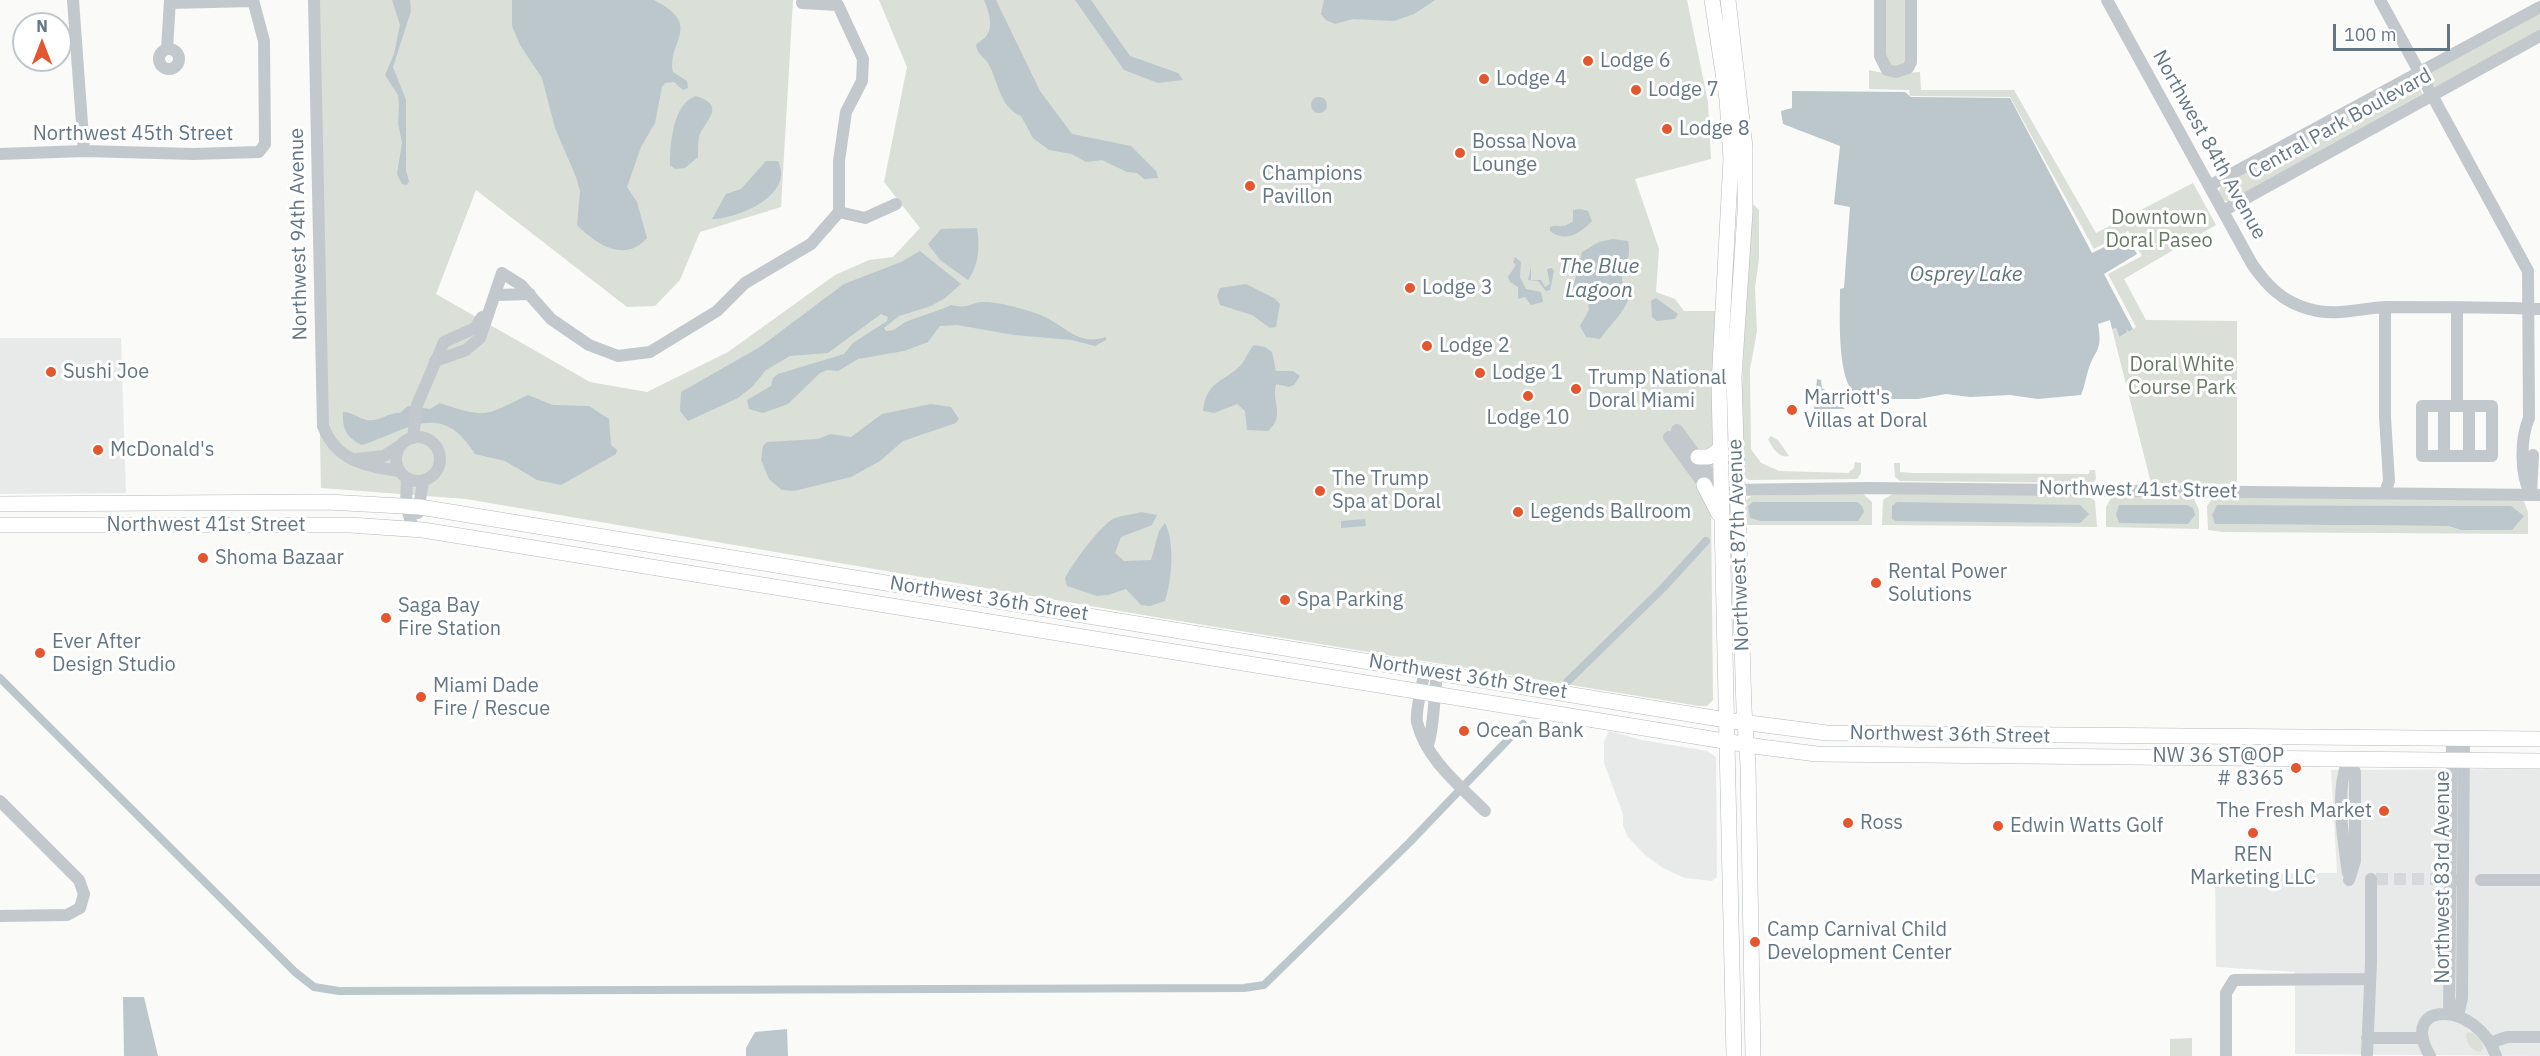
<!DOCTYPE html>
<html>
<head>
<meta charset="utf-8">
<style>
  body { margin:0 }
  #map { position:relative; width:2540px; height:1056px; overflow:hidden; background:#fafaf8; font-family:"IBM Plex Sans",sans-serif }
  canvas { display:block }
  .north { position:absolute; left:12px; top:12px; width:60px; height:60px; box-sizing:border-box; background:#fff; border:2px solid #c1c8cd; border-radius:50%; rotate:0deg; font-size:16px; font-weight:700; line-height:24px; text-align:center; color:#657683 }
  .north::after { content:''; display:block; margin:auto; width:21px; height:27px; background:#e4572e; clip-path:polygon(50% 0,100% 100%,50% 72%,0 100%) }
  .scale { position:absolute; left:2333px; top:24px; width:117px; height:27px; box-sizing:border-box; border:3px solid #657683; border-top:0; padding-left:8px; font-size:18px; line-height:21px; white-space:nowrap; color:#657683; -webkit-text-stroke:4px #fff; paint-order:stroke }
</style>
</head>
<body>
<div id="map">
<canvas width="2540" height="1056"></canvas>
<div class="north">N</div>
<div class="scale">100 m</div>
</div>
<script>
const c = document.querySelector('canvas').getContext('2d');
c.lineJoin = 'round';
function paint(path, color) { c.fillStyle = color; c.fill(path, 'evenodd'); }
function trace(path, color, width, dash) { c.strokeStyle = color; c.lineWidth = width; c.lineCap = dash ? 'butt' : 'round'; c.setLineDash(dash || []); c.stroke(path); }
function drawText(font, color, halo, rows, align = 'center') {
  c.font = font + ' "IBM Plex Sans",sans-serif'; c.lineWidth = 6; c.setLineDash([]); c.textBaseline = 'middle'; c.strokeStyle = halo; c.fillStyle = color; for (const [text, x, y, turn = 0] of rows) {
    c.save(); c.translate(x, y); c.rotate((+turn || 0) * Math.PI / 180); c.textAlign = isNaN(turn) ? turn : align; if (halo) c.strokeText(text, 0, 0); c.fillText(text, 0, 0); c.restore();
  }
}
paint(new Path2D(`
  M 0,338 L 121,338 L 126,493 L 0,494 Z
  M 1609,731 L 1642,740 L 1707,751 L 1716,757 L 1717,877 L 1712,881 L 1685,878 L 1663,868 L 1645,855 L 1628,837 L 1623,826 L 1623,814 L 1604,763 L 1604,742 Z
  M 2540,769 L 2540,1056 L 2295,1054 L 2295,972 L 2216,967 L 2215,873 L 2337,873 L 2331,770 Z`), '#e8e9e9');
paint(new Path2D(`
  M 311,0 L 793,0 L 781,207 L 700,232 L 680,280 L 655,306 L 627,307 L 476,190 L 436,294 L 590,382 L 647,392 L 728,352 L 835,275 L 869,260 L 893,257 L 920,228 L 884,182 L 907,67 L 879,0 L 1687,0 L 1708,102 L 1711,159 L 1635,179 L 1659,249 L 1656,292 L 1675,299 L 1684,311 L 1715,311 L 1714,474 L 1711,507 L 1713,700 L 1707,706 L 1699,706 L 1155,617 L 466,499 L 321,488 Z
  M 1883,0 L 1908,0 L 1908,61 L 1904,67 L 1886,66 Z
  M 2540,10 L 2540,33 L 2436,87 L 2432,85 L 2428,78 L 2430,71 Z
  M 1869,70 L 1888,74 L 1920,72 L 1921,90 L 2014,90 L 2096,233 L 2193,183 L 2216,225 L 2124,279 L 2146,320 L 2237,321 L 2237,484 L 2151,483 L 2112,329 L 2116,328 L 2119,337 L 2126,329 L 2129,332 L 2136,327 L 2108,274 L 2142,256 L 2128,231 L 2094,249 L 2010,97 L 1910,96 L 1909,90 L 1869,89 Z
  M 2411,81 L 2418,82 L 2422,94 L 2229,202 L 2223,200 L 2219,192 L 2221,185 Z
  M 1749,200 L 1759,210 L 1759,258 L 1755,288 L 1757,331 L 1750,369 L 1751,449 L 1761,463 L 1779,471 L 1848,473 L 1854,468 L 1855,462 L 1861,463 L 1861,473 L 1857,479 L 1749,480 L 1744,477 L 1741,415 Z
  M 1771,436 L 1778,440 L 1789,456 C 1779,459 1772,447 1768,439 Z
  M 1894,463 L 1900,463 L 1900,472 L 1911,473 L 2089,474 L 2090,470 L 2095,470 L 2096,479 L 2092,483 L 1900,481 L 1895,477 Z
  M 1862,493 L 1872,502 L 1872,525 L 1744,525 L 1744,502 L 1751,496 Z
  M 1894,493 L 2085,494 L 2095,501 L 2097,527 L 1882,525 L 1883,500 Z
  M 2113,495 L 2193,497 L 2199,510 L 2199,529 L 2106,527 L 2106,507 Z
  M 2214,496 L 2523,499 L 2528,512 L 2528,534 L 2223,532 L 2208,530 L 2207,506 ZM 2218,505 L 2511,506 L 2461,530 L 2448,526 L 2216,524 L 2212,515 Z
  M 2468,1032 C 2477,1033 2483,1041 2483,1049 L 2480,1052 C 2471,1050 2467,1044 2466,1035 Z
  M 2192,1038 L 2192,1056 L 2170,1056 L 2170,1039 Z`), '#dadfd7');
paint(new Path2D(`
  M 392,0 L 410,0 L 411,11 L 393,67 L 406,100 L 406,171 L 409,181 L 407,185 L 402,184 L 397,174 L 402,143 L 398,123 L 399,105 L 398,95 L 385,75 L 394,54 L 400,25 Z
  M 512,0 L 654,0 C 704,26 667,40 673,72 L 687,81 L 688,88 L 683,90 L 674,82 L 665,83 L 662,87 L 655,123 L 641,147 L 627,187 L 637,202 L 647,238 C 625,263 597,245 577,225 L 580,191 L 576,177 L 555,128 L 542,78 L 520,45 L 512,26 Z
  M 984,0 L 996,0 L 1040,91 L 1072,134 L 1131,146 L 1156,171 L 1158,178 L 1144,179 L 1137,173 L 1127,172 L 1102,160 L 1086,162 L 1072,154 L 1049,150 L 1033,138 L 1021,116 C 1000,107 999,84 989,65 C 985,57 977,55 976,45 C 979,41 985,39 987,35 C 994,25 988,10 984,0 Z
  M 1075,0 L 1091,0 L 1130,56 L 1178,73 L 1183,80 L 1158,83 L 1124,70 Z
  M 1324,0 L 1435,0 L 1414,14 L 1394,21 L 1353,19 L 1335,24 L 1326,20 L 1321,14 Z
  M 1792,91 L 1905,92 L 1911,97 L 2010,98 L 2092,253 L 2127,236 L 2137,254 L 2104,274 L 2133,329 L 2129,332 L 2126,329 L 2127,332 L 2119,337 L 2116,328 L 2112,329 L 2110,320 L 2098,324 C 2103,352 2095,348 2088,371 C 2085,380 2085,386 2081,395 L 2038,399 L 2010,395 L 1970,397 L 1946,394 L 1918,399 L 1887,399 L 1853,392 C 1837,373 1840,315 1840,289 L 1844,288 L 1850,207 L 1834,204 L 1840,146 L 1783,124 L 1781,111 L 1792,108 Z
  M 696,96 C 728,106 704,121 699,137 C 698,143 698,151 698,157 L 685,168 L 675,169 L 670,165 C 670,144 673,103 696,96 Z
  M1311 105a8 8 0 1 1 16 0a8 8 0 1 1-16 0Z
  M 766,161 L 778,161 C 795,195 738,219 712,219 L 726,194 L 741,189 Z
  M 1580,209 L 1588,211 L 1592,221 C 1581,233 1565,243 1550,231 L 1550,227 C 1559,223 1562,230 1573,221 L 1573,210 Z
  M 977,228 C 980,246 979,265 968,280 L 940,260 L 928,244 L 941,229 Z
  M 1613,239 L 1628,241 C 1634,269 1611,266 1629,298 C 1623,314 1610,325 1600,339 L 1586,337 L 1580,326 L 1589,310 L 1588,300 L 1576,297 L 1573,288 L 1582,252 L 1599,242 Z
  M 920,251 L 961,284 L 945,298 L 931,306 L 899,316 L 884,328 L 886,331 C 895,332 900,324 908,321 C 922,315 937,312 951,305 C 971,309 966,304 982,302 C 995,301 1025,309 1038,314 C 1064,323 1076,347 1106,337 L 1106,340 L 1095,346 L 1071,340 L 1014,335 L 957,325 L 940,326 L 928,342 L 904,351 L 858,359 L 838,371 L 827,370 L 820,373 L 788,404 L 763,413 L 749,409 L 747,400 L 771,386 L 773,378 L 778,374 L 844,354 L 853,343 L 887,321 L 888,317 L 881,314 L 828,353 L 790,356 L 766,370 L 752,387 L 738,398 L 688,421 L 680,411 L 681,392 L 760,347 L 844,284 L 901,262 Z
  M 1515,257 L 1521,262 L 1520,277 L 1526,289 L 1541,292 L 1543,302 L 1531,305 L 1525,297 L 1518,299 L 1518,287 L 1510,282 L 1508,277 L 1516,265 L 1513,262 Z
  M 1531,267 L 1531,280 L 1541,280 L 1545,287 L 1550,284 L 1547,269 L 1552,268 L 1554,271 L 1550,290 L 1546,291 L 1538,281 L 1528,280 Z
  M 1246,284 L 1274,298 L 1280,304 L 1276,327 L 1270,328 L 1252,315 L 1220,305 L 1217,296 L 1220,288 Z
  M 1656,298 L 1678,314 L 1675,319 L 1657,321 L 1652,317 L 1651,301 Z
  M 1254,345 L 1265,347 L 1272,352 L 1276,371 L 1293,371 L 1300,376 L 1294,385 L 1289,387 L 1276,384 C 1271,402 1286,415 1268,431 L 1247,430 L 1245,411 L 1237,404 L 1214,413 L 1203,411 C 1206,381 1224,382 1241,365 C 1246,359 1248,351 1254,345 Z
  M 1817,379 L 1821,380 L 1822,388 L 1832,394 L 1834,400 L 1845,409 L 1826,409 L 1826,412 L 1814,409 Z
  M 528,395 L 553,405 L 589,406 L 609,419 L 611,445 L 617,450 L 616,454 L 561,485 L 537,480 L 505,461 L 475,454 C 441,399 408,430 362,445 C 347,438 342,429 343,412 C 352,412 358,418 367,420 C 380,422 388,412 400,413 L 408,406 L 430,409 L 440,403 C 488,419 484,416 528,395 Z
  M 931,404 L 951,407 L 959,419 L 956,423 L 903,441 L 880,461 L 851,477 L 794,491 L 782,490 L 769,479 L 761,460 L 763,446 L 767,442 L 818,439 L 830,434 L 851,437 L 882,414 Z
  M 1753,502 L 1857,502 L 1862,506 L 1864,512 L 1858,521 L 1761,521 L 1750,518 L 1748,506 Z
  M 1897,502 L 2080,505 L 2089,514 L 2080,523 L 1896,521 L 1892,519 L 1892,506 Z
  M 2119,505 L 2187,505 L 2193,508 L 2195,515 L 2188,524 L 2119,523 L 2116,514 Z
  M 2217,505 L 2511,506 L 2524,516 L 2512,530 L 2461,530 L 2448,526 L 2215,524 L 2212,515 Z
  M 1141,512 L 1157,515 L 1152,525 L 1121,537 L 1115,553 L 1124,561 L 1151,560 L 1159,531 L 1165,523 C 1175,542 1172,581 1165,601 L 1150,606 L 1141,605 L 1126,589 L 1108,595 L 1097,596 L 1067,586 L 1065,578 C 1073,563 1099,527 1113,519 C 1120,515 1133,515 1141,512 Z
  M 1365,519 L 1366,526 L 1341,528 L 1341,521 Z
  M 123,997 L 144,997 L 158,1056 L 124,1056 Z
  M 787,1029 L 788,1056 L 746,1056 L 746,1048 L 755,1032 Z`), '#bbc7cb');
trace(new Path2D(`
  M 0,678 L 295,972 L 314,987 L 339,991 L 1244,988 L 1264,985 L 1409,843 L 1523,724
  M 1567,682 L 1663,588 L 1706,541`), '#bbc7cb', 8);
trace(new Path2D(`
  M 2376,879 L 2438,879`), '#d5d9db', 12, [12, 6]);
const major = new Path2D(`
  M 1712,0 L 1727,99 L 1731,159 L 1719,385 L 1734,1056
  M 1728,0 L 1745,147 L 1745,212 L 1734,377 L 1744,709 L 1748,765 L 1753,1056
  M 1698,457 L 1709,457 L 1720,449
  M 1704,485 L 1719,514
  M 0,504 L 327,502 L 420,507 L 1726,720 L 1827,733 L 2540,739
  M 0,525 L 350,525 L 423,530 L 1761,747 L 1817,754 L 2540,761`);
trace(major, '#b5babe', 16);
trace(new Path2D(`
  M 73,0 L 84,151
  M 314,0 L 323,426 C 336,461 366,466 399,471
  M 1880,0 L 1880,56 L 1887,70 L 1896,72 L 1908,68 L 1911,62 L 1911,0
  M 2107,0 L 2252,264 C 2267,286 2283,302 2309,309 C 2336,317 2360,308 2387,307 C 2438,307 2489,307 2540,309
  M 2380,0 L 2528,271 L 2529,418 C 2520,439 2520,476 2531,495
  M 170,3 L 253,1
  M159 59a10 10 0 1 1 20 0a10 10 0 1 1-20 0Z
  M 167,49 L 170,0
  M 0,154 L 84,151 L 193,154 L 259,152 L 265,144 L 264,41 L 253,0
  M 2209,186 L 2540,7
  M 2223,211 L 2540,36
  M 839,212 L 865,218 L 896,204
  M 496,295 L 530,294
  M 435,361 L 466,350 L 480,338 L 502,273 L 521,285 L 551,319 L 589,345 L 618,356 L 650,352 L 717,311 L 745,283 L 811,244 L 839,212 L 839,161 L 846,112 L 862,81 L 863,59 L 838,5 L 802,3
  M 2457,406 L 2422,406 L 2422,456 L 2492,456 L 2492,406 L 2457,406 L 2457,308
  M 1677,430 L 1711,476 L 1727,485
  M396 459a22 22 0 1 1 44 0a22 22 0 1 1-44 0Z
  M 1669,437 L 1704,485 L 1712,489
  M 413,438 L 417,405 L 444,342 L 475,328 L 482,317
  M 2444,456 L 2444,406
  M 2469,456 L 2469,406
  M 357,459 L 384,456 L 401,445
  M 407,478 L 406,506 L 413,528
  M 1728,490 L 1868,488 L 2540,495
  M 2385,493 L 2389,481 L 2385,417 L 2385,307
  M 2531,494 L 2533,455
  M 418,513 L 423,481
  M 1425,670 C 1423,682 1415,711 1417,722 C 1426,759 1458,784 1485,811
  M 1427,747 C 1433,738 1435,687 1437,672
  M 2348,760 L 2355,772 L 2355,861 L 2349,880
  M 2348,760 C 2335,792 2343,838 2348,873
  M 0,801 L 79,880 L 84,894 L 80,908 L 67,915 L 0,916
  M 2438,879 L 2458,880
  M 2481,880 L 2540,880
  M 2449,1013 L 2452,739
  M 2458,1016 L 2462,998 L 2464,739
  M 2367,1038 L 2423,1038
  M 2490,1043 L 2507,1037 L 2540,1037
  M 2367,1054 L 2371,963 L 2371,879
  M 2226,1056 L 2226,993 L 2234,980 L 2370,979
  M 2430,1056 C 2397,1000 2477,1000 2496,1056`), '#c3c8cc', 12);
trace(major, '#fff', 15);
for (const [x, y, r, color] of [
  [1588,61,6,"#e4572e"],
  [1484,79,6,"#e4572e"],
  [1636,90,6,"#e4572e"],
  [1667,129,6,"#e4572e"],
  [1460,153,6,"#e4572e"],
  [1250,186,6,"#e4572e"],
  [1410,288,6,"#e4572e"],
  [1427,346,6,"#e4572e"],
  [51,372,6,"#e4572e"],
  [1480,373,6,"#e4572e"],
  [1576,389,6,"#e4572e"],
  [1528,396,6,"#e4572e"],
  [1792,410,6,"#e4572e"],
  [98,450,6,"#e4572e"],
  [1320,491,6,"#e4572e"],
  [1518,512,6,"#e4572e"],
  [203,558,6,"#e4572e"],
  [1876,583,6,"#e4572e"],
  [1285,600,6,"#e4572e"],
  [386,618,6,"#e4572e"],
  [40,653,6,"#e4572e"],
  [421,697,6,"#e4572e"],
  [1464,731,6,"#e4572e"],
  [2296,768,6,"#e4572e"],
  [2384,811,6,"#e4572e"],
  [1848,823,6,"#e4572e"],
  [1998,826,6,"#e4572e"],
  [2253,833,6,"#e4572e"],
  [1755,942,6,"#e4572e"]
]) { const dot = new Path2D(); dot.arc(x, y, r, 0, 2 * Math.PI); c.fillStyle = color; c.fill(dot); trace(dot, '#fff', 2); }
drawText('20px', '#657683', '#fff', [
  ["Lodge 6",1600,61],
  ["Lodge 4",1496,79],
  ["Lodge 7",1648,90],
  ["Lodge 8",1679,129],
  ["Bossa Nova",1472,142],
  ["Lounge",1472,165],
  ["Champions",1262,174],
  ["Pavillon",1262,197],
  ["Lodge 3",1422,288],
  ["Lodge 2",1439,346],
  ["Sushi Joe",63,372],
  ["Lodge 1",1492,373],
  ["Trump National",1588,378],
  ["Doral Miami",1588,401],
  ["Marriott's",1804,398],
  ["Villas at Doral",1804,421],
  ["Lodge 10",1528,418,"center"],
  ["McDonald's",110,450],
  ["The Trump",1332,479],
  ["Spa at Doral",1332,502],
  ["Legends Ballroom",1530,512],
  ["Shoma Bazaar",215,558],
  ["Rental Power",1888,572],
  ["Solutions",1888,595],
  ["Spa Parking",1297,600],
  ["Saga Bay",398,606],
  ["Fire Station",398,629],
  ["Ever After",52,642],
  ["Design Studio",52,665],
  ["Miami Dade",433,686],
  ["Fire / Rescue",433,709],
  ["Ocean Bank",1476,731],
  ["NW 36 ST@OP",2284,756,"right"],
  ["# 8365",2284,779,"right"],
  ["The Fresh Market",2372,811,"right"],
  ["Ross",1860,823],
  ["Edwin Watts Golf",2010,826],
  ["REN",2253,855,"center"],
  ["Marketing LLC",2253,878,"center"],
  ["Camp Carnival Child",1767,930],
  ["Development Center",1767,953]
], 'left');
drawText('20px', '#657683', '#fff', [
  ["Central Park Boulevard",2340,124,-29],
  ["Northwest 45th Street",133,134],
  ["Northwest 84th Avenue",2209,145,61],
  ["Northwest 94th Avenue",299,234,-91],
  ["Northwest 41st Street",2138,490,1],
  ["Northwest 41st Street",206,525],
  ["Northwest 87th Avenue",1739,545,-92],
  ["Northwest 36th Street",989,599,9],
  ["Northwest 36th Street",1468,677,9],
  ["Northwest 36th Street",1950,735,1],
  ["Northwest 83rd Avenue",2443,877,-90]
]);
drawText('20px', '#687a64', '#fff', [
  ["Downtown",2159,218],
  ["Doral Paseo",2159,241],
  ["Doral White",2182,365],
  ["Course Park",2182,388]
]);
drawText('italic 21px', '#60757c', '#fff', [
  ["The Blue",1599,267],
  ["Lagoon",1599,291],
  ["Osprey Lake",1966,275]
]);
</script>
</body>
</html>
